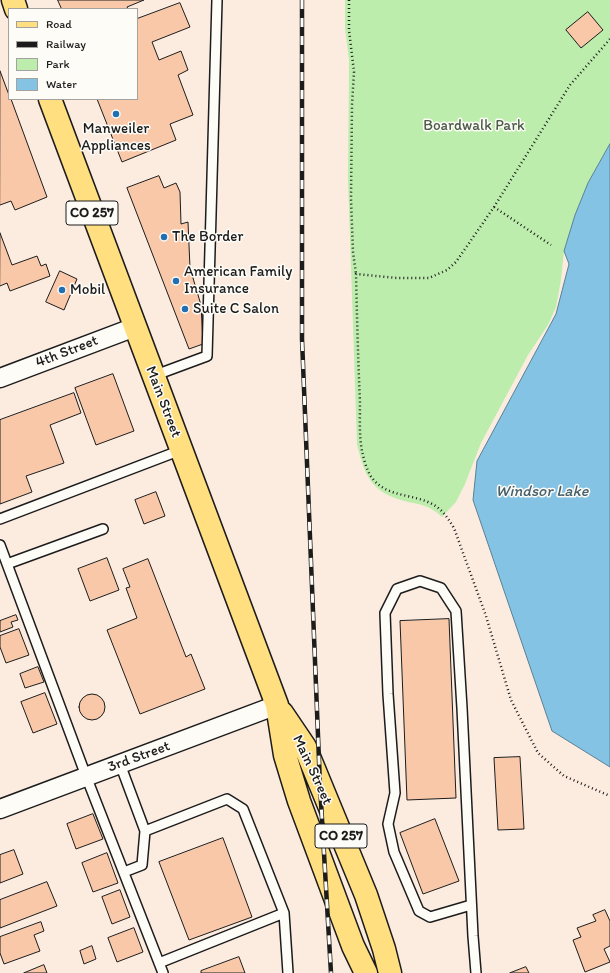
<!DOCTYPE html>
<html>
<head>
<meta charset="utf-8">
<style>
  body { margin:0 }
  #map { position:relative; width:610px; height:973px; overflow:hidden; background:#fcece0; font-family:Itim,sans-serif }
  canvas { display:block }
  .legend { position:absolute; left:8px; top:8px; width:130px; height:92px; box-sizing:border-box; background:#fdfcf7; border:1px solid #a3a29f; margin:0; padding:5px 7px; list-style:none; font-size:12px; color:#1c1c1c }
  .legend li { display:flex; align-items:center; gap:8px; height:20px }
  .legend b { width:20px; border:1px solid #a3a29f }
</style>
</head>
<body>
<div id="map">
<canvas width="610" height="973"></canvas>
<ul class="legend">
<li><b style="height:5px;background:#ffdf80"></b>Road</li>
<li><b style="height:5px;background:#1c1c1c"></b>Railway</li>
<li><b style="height:11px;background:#bdedad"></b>Park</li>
<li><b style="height:11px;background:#84c3e4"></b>Water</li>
</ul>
</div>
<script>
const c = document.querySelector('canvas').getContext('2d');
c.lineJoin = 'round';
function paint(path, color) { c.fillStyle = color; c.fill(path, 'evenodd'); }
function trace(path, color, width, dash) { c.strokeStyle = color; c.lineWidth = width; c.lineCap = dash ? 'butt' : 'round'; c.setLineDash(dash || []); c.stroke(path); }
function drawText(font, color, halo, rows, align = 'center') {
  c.font = font + ' Itim,sans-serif'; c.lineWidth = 3; c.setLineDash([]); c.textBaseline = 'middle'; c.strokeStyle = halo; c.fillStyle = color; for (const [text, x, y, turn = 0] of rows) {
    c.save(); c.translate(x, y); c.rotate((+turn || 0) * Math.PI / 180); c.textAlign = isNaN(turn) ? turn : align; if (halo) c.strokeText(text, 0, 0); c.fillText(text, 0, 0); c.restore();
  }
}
paint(new Path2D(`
  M 345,0 L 610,0 L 610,144 L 588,183 L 575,215 L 564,251 L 561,280 L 556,307 L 548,325 L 528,355 L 481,443 L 465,484 L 456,502 L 442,517 C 430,506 423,505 408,502 C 372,493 365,478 357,444 L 348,179 L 349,60 L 345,28 Z`), '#bdedad');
const water = new Path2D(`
  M 610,144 L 610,767 L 552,731 L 473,500 L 477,461 L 556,314 L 569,264 L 564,251 L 575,215 L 588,183 Z`);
paint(water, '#84c3e4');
trace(water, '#5a8094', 1);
const building = new Path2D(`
  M 58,0 L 144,0 L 127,7 L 128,9 L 62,9 Z
  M 180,3 L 190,27 L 152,42 L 159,60 L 181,51 L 188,70 L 178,75 L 193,115 L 170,124 L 176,140 L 122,162 L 97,99 L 137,99 L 137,19 Z
  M 588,12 L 603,30 L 581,48 L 566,30 Z
  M 0,71 L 9,95 L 9,99 L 11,99 L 47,197 L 15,210 L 11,201 L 0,205 Z
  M 159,176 L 164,188 L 176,183 L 180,192 L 181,224 L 188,222 L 190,268 L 201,305 L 203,344 L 189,349 L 127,188 Z
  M 0,233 L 12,265 L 37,256 L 41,266 L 46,264 L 50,276 L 10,291 L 7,283 L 0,286 Z
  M 60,271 L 77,279 L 64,310 L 46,302 Z
  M 113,374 L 134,431 L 96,445 L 75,388 Z
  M 74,393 L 81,413 L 50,425 L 64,463 L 26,476 L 32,492 L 0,504 L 0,420 Z
  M 156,492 L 165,516 L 144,524 L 135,500 Z
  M 107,558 L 119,590 L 90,601 L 78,569 Z
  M 148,559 L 186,657 L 191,654 L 205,689 L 140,714 L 107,630 L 137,618 L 126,588 L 130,587 L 123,569 Z
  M 16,615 L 18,620 L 11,622 L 13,627 L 0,632 L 0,621 Z
  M 449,619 L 456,798 L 407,800 L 400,621 Z
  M 19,629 L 29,655 L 6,663 L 0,647 L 0,636 Z
  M 38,667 L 44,682 L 25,688 L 20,674 Z
  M 45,693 L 57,724 L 33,733 L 21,702 Z
  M79 707a13 13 0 1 1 26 0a13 13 0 1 1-26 0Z
  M 520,757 L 524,829 L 498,830 L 494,758 Z
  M 93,814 L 103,839 L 76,849 L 67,824 Z
  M 435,819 L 459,881 L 423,894 L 400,833 Z
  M 223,838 L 252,917 L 189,940 L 159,862 Z
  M 14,850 L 23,874 L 0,883 L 0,855 Z
  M 107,853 L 118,883 L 93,892 L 82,863 Z
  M 47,882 L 57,906 L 0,928 L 0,900 Z
  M 120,890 L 130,917 L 112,924 L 102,897 Z
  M 605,910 L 610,921 L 610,946 L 604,949 L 610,962 L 585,972 L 573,940 L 581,937 L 577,928 L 596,921 L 593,915 Z
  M 41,922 L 44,931 L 34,935 L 40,951 L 4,964 L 0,953 L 0,937 Z
  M 134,928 L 143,952 L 117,962 L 108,938 Z
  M 92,946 L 96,959 L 84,964 L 80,951 Z
  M 239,957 L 245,973 L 201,973 L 201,971 Z
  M 44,965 L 47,973 L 24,973 Z
  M 526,967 L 529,973 L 510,973 Z`);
paint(building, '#f9c8a9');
trace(building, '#1c1c1c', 1);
const lane = new Path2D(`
  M 153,376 L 207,356 L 217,0
  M 0,519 L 181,450
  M 0,545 L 86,776 L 163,973
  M 7,564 L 103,529
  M 120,764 L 145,831 L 142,865 L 124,872
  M 145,831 L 227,799 L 243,809 L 284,913 L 288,973
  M 471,905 L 430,917 L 419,911 L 394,852 L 388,824 L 395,793 L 388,694 L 385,613 L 397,589 L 420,581 L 441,588 L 456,611 L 462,708 L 473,936 L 476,973
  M 159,963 L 284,913`);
const street = new Path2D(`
  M 0,378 L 135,327
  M 0,809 L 277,705`);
const primary = new Path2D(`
  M 13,0 L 16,9
  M 50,99 L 277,705 L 285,755 L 299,801 L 353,946 L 366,973
  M 282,713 L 305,747 L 366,895 L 384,949 L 390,973`);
trace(lane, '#1c1c1c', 12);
trace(street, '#1c1c1c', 21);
trace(primary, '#1c1c1c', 25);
trace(new Path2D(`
  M 349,0 L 349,30 L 354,72 L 352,105 L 351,199 L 353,252 L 356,274
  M 610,39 L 570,85 L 494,207 L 456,262 L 447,270 L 429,278 L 397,278 L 356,274 C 357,317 358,359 360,402 C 360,418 359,435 362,451 C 364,460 367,472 373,479 C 389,499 418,493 437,507 C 444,512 449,520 454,528 L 486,616 L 511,700 L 538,753 L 564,776 L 610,796
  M 494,207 L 551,245`), '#1c1c1c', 2.5, [1, 3]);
trace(lane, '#fdfcf7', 9);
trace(street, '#fdfcf7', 18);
trace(primary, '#ffdf80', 22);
const rail = new Path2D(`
  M 302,0 L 302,339 L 320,785 L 331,973`);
trace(rail, '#1c1c1c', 4.5);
trace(rail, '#fdfcf7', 3, [9]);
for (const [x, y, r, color] of [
  [116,114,4,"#1f6fb2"],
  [164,237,4,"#1f6fb2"],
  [176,281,4,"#1f6fb2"],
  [62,290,4,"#1f6fb2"],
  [185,309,4,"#1f6fb2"]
]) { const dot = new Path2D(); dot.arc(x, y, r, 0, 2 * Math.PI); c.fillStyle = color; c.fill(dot); trace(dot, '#fdfcf7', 1.5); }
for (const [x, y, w] of [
  [92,213,52],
  [341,836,52]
]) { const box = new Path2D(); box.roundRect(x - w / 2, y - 12, w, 24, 3); c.fillStyle = '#fdfcf7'; c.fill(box); trace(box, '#1c1c1c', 1); }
drawText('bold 14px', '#1c1c1c', null, [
  ["CO 257",92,213],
  ["CO 257",341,836]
]);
drawText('15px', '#4c5b48', '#fdfcf7', [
  ["Boardwalk Park",474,126]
]);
drawText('15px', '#1c1c1c', '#fdfcf7', [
  ["Manweiler",116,129,"center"],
  ["Appliances",116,146,"center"],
  ["The Border",172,237],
  ["American Family",184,272],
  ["Insurance",184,289],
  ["Mobil",70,290],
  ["Suite C Salon",193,309]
], 'left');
drawText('15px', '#1c1c1c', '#fdfcf7', [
  ["4th Street",67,352,-21],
  ["Main Street",163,402,69],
  ["3rd Street",139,757,-20],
  ["Main Street",312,770,65]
]);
drawText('italic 16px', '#465f6c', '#fdfcf7', [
  ["Windsor Lake",542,492]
]);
</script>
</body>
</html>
